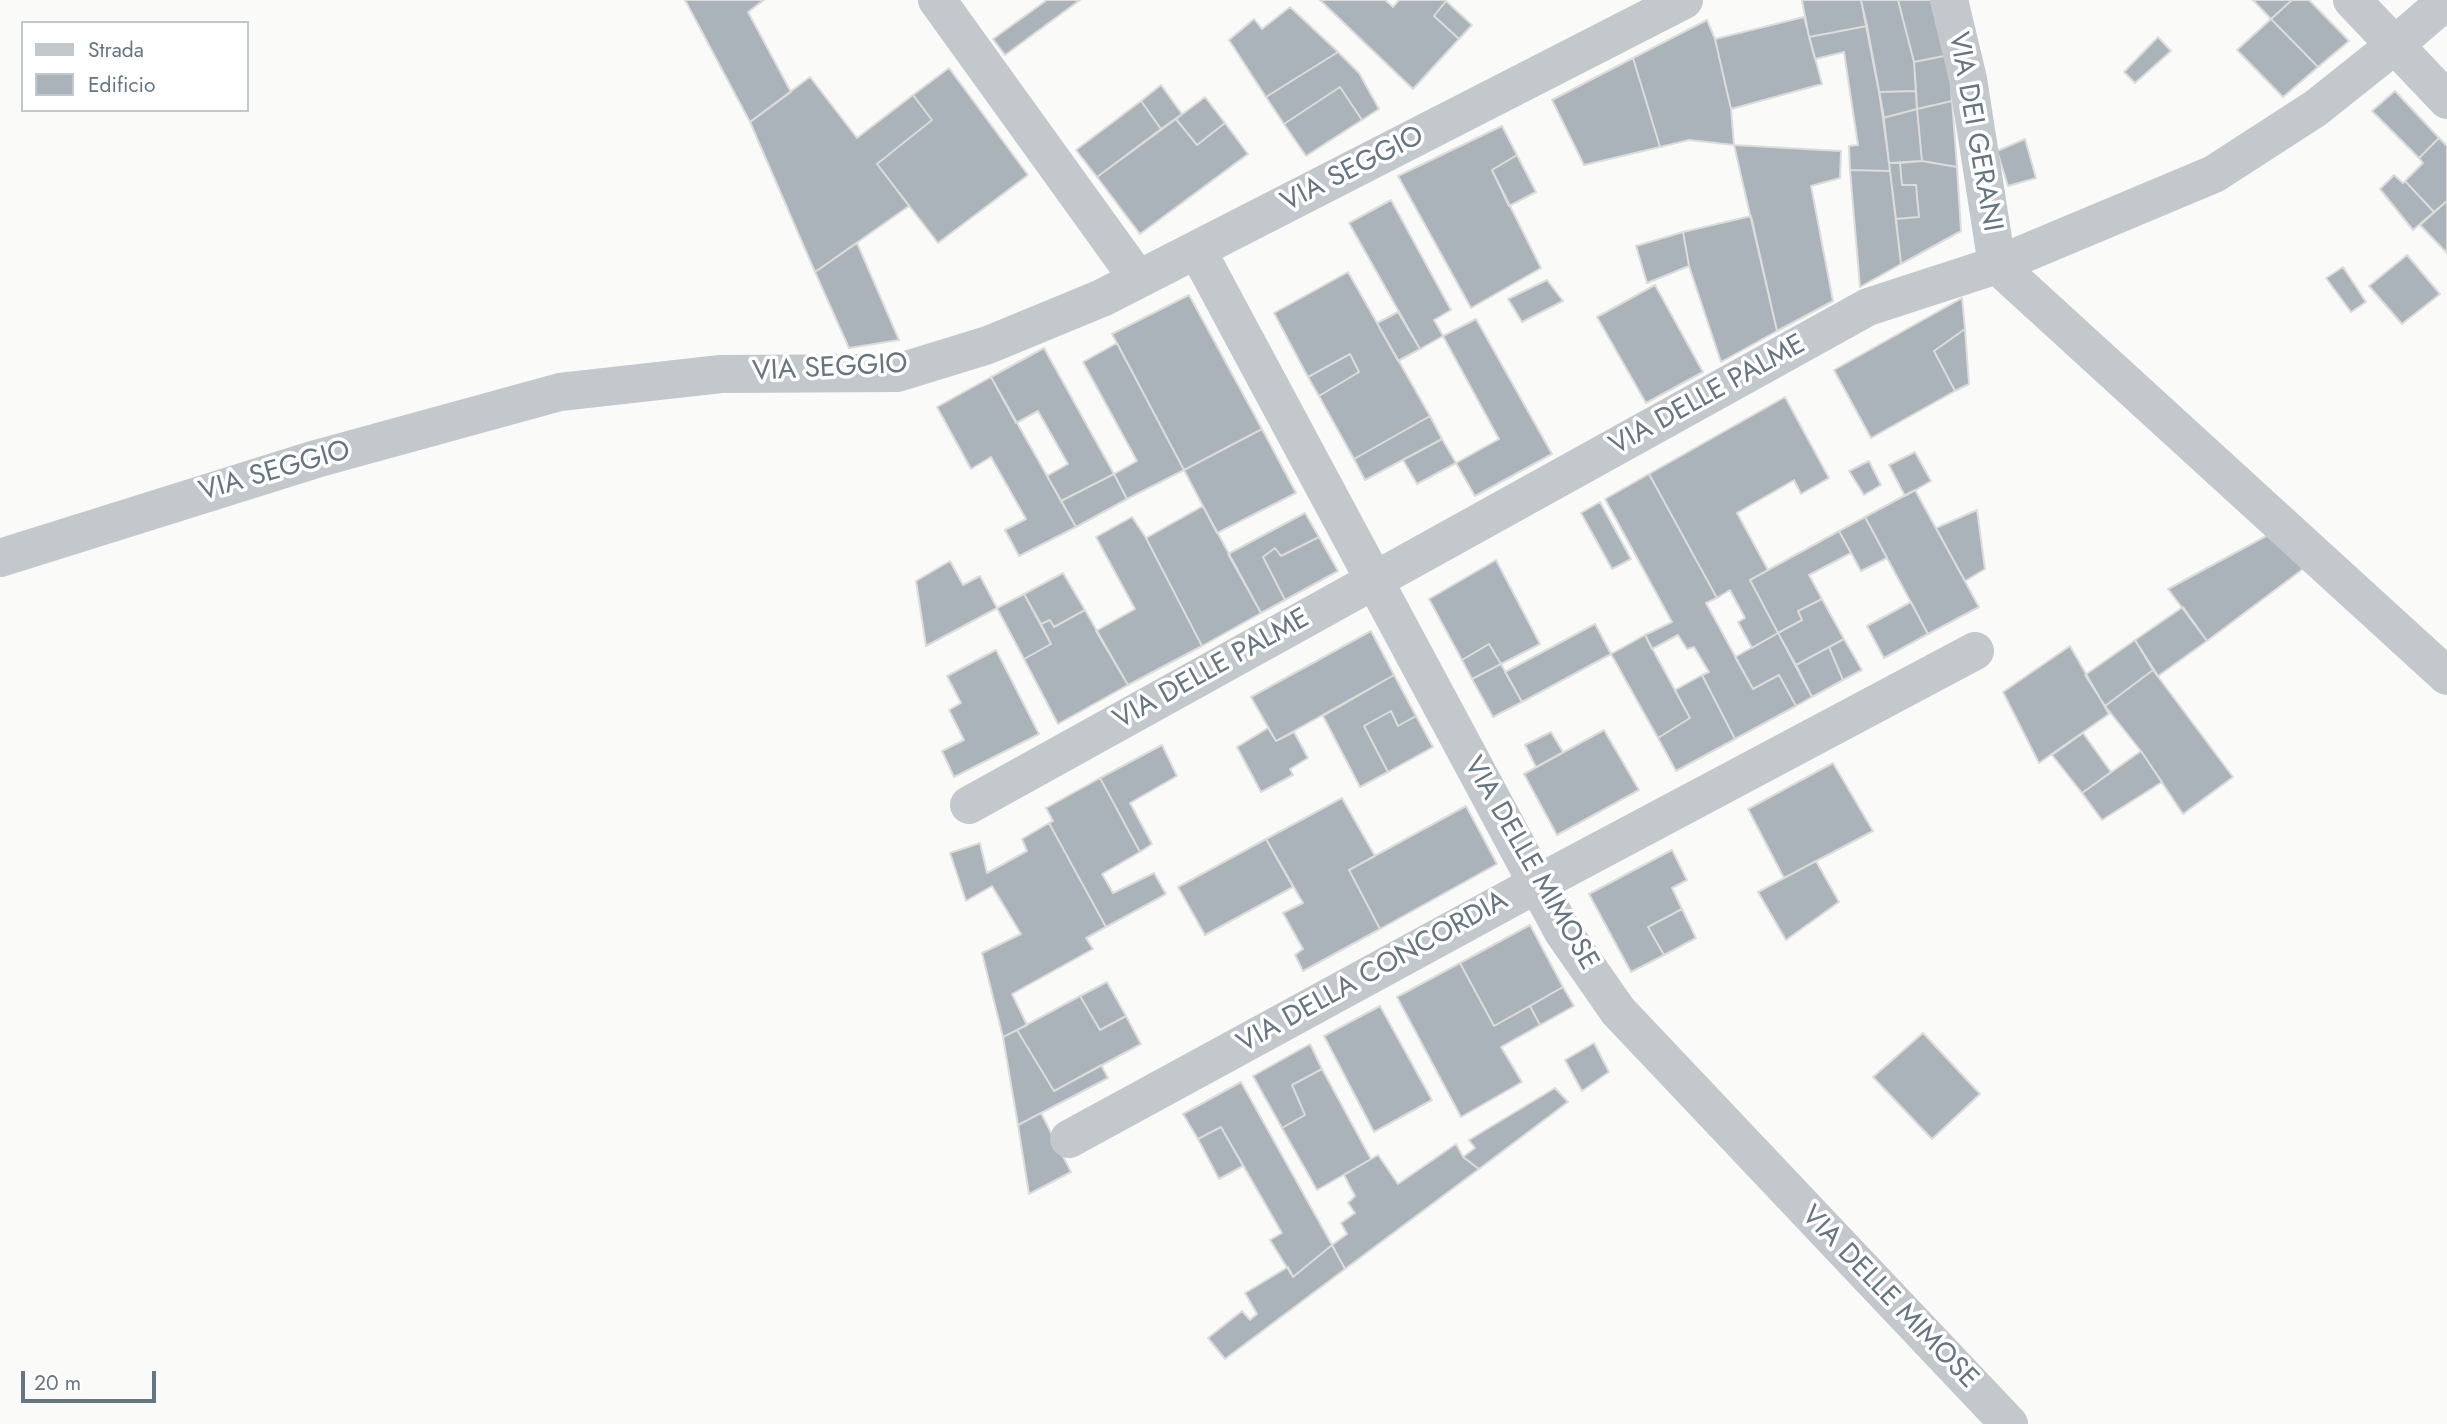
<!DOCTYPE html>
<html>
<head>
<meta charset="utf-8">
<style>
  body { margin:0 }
  #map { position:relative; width:2447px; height:1424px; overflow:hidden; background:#fafaf8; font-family:Jost,sans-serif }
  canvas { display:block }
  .legend { position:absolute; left:21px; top:21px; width:228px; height:91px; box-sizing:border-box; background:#fff; border:2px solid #c1c8cd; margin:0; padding:9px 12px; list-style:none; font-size:21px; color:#657683 }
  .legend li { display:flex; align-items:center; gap:14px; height:35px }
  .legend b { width:35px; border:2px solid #c1c8cd }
  .scale { position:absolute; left:21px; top:1371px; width:135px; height:32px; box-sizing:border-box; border:4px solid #657683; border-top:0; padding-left:9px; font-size:21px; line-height:24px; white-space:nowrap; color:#657683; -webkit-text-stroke:5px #fff; paint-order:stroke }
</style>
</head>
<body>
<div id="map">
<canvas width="2447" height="1424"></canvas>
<ul class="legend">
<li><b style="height:9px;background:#c3c8cc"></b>Strada</li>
<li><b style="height:19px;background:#aab3b9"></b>Edificio</li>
</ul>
<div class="scale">20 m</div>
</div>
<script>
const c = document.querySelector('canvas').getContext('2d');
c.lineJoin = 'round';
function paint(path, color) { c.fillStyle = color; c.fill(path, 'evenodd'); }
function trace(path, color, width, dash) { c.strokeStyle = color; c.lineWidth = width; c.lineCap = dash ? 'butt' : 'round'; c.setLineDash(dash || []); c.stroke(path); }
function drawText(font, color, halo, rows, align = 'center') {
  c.font = font + ' Jost,sans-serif'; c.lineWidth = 7; c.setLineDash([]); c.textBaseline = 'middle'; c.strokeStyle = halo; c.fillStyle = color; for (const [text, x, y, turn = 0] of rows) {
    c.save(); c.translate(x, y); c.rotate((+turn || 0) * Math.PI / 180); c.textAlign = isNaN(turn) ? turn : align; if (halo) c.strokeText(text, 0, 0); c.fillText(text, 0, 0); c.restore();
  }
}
const building = new Path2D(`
  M 685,0 L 764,0 L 748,12 L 791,92 L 750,122 Z
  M 1047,0 L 1080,0 L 1005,55 L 993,39 Z
  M 1320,0 L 1385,0 L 1393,7 L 1399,0 L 1445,0 L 1446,1 L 1434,16 L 1459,39 L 1413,89 Z
  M 1802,0 L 1861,0 L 1867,26 L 1809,37 Z
  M 1861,0 L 1898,0 L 1914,62 L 1916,91 L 1879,92 Z
  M 1898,0 L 1936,0 L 1949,55 L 1914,62 Z
  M 2253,0 L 2292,0 L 2271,19 Z
  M 2292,0 L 2309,0 L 2349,41 L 2318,67 L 2271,19 Z
  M 1446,1 L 1472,25 L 1459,39 L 1434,16 Z
  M 1290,7 L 1338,52 L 1266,97 L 1229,40 L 1254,19 L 1262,29 Z
  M 1804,17 L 1822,84 L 1731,109 L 1715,39 Z
  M 2271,19 L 2318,67 L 2283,97 L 2237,50 Z
  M 1707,20 L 1715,39 L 1731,109 L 1734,145 L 1689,140 L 1660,147 L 1633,58 Z
  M 1867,26 L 1883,112 L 1890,171 L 1850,170 L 1849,146 L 1858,145 L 1844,52 L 1815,59 L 1809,37 Z
  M 2158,37 L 2171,51 L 2135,83 L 2124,72 Z
  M 1338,52 L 1359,73 L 1379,109 L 1362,120 L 1340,87 L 1284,124 L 1266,97 Z
  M 1949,55 L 1952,101 L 1917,109 L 1914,62 Z
  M 1633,58 L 1660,147 L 1584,165 L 1552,100 Z
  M 949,68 L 1028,175 L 938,243 L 877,164 L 932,120 L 913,95 Z
  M 810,77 L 857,138 L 913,95 L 932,120 L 877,164 L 909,206 L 815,272 L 750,122 Z
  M 1161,85 L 1182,114 L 1161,129 L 1141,101 Z
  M 1340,87 L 1362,120 L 1306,156 L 1284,124 Z
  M 1916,91 L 1917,109 L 1883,118 L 1879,92 Z
  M 2395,91 L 2439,138 L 2419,158 L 2372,111 Z
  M 1205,97 L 1225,123 L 1197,145 L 1176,119 Z
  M 1141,101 L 1161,129 L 1097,177 L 1076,150 Z
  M 1952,101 L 1957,167 L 1922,161 L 1917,109 Z
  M 1917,109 L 1922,161 L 1889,163 L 1883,118 Z
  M 1176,119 L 1197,145 L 1225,123 L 1248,154 L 1140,234 L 1097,177 Z
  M 1502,126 L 1517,155 L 1492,170 L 1541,268 L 1471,308 L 1398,176 Z
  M 2439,138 L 2447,146 L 2447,201 L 2434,212 L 2405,181 L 2423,163 L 2419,158 Z
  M 2025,139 L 2036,178 L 2008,186 L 1997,151 Z
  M 1734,145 L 1841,151 L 1840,178 L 1811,186 L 1833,301 L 1777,331 Z
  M 1517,155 L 1536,192 L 1509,206 L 1492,170 Z
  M 1922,161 L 1957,167 L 1961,231 L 1901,264 L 1896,219 L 1919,217 L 1916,185 L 1902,185 L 1900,163 Z
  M 1889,163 L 1900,163 L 1902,185 L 1916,185 L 1919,217 L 1896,219 Z
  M 1850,170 L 1890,171 L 1901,264 L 1860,287 Z
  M 2394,175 L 2403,183 L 2405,181 L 2434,212 L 2413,230 L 2380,189 Z
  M 1391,200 L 1451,310 L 1434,320 L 1443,336 L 1420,349 L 1349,223 Z
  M 2447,201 L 2447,253 L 2420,225 Z
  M 1751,216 L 1777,331 L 1721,362 L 1689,266 L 1683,232 Z
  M 1683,232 L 1689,266 L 1647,283 L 1636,246 Z
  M 857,243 L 899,340 L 849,348 L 815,272 Z
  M 2407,255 L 2440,294 L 2402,324 L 2369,286 Z
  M 2343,267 L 2366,302 L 2351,312 L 2326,278 Z
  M 1348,272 L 1430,416 L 1354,459 L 1319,396 L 1359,372 L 1350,354 L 1308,377 L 1274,313 Z
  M 1547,280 L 1563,301 L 1522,322 L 1508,299 Z
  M 1655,285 L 1703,372 L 1646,403 L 1597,317 Z
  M 1189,295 L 1262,429 L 1184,470 L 1112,334 Z
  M 1962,298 L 1965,329 L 1934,351 L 1955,391 L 1871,438 L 1834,370 Z
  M 1398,312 L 1420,349 L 1398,361 L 1377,323 Z
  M 1476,319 L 1552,454 L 1475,496 L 1456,463 L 1499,439 L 1443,336 Z
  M 1965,329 L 1969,384 L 1955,391 L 1934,351 Z
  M 1117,343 L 1184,470 L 1127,499 L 1114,474 L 1137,461 L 1083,362 Z
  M 1044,348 L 1114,474 L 1061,501 L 1047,476 L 1068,464 L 1038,411 L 1016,423 L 991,377 Z
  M 1350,354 L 1359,372 L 1319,396 L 1308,377 Z
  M 991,377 L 1076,527 L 1019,556 L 1005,530 L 1026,519 L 991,457 L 971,469 L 937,407 Z
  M 1785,397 L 1829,478 L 1801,494 L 1794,480 L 1737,513 L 1768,570 L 1750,580 L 1778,633 L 1752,648 L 1738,622 L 1745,618 L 1730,590 L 1717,598 L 1649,474 Z
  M 1430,416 L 1442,439 L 1365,480 L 1354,459 Z
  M 1262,429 L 1296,493 L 1217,533 L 1184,470 Z
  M 1442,439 L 1456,463 L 1417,484 L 1403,460 Z
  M 1915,452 L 1931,481 L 1905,496 L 1889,465 Z
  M 1869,461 L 1881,485 L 1864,495 L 1849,471 Z
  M 1114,474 L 1127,499 L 1076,527 L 1061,501 Z
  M 1649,474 L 1717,598 L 1706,603 L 1753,689 L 1779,675 L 1796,706 L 1735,739 L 1702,675 L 1709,672 L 1694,647 L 1687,649 L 1678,635 L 1652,649 L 1645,635 L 1672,622 L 1605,499 Z
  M 1915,490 L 1979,607 L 1928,634 L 1865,517 Z
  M 1600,502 L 1631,559 L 1612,569 L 1581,513 Z
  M 1203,506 L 1261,613 L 1202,646 L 1146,538 Z
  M 1977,510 L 1985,569 L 1965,581 L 1936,528 Z
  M 1305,513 L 1319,537 L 1281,556 L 1275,548 L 1263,557 L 1285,600 L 1261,613 L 1228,554 Z
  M 1132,517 L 1146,538 L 1202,646 L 1128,685 L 1096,631 L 1135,609 L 1096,537 Z
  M 1865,517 L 1887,558 L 1861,571 L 1839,531 Z
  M 1839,531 L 1851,553 L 1809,575 L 1822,599 L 1798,611 L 1802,620 L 1778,633 L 1750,580 Z
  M 2270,534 L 2307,566 L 2207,641 L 2168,589 Z
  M 1319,537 L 1338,571 L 1285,600 L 1263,557 L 1275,548 L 1281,556 Z
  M 1496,560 L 1540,644 L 1501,664 L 1489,644 L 1462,660 L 1429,599 Z
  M 950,561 L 963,585 L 980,576 L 997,608 L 926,646 L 916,581 Z
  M 1063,573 L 1085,610 L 1054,627 L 1050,620 L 1041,624 L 1024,594 Z
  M 1024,594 L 1051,644 L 1024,659 L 997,608 Z
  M 1822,599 L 1844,639 L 1796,665 L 1778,633 L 1802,620 L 1798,611 Z
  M 1911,602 L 1928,634 L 1884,658 L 1867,626 Z
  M 2183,607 L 2207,641 L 2158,676 L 2135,640 Z
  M 1085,610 L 1128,685 L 1058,724 L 1024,659 L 1051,644 L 1041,624 L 1050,620 L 1054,627 Z
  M 1595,624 L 1611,654 L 1522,702 L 1505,672 Z
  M 1371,631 L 1394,675 L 1276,741 L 1251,697 Z
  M 1778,633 L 1812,697 L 1796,706 L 1779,675 L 1753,689 L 1735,657 Z
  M 1645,635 L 1690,718 L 1658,738 L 1611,654 Z
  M 1844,639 L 1862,670 L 1843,680 L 1829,647 Z
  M 2135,640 L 2153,670 L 2105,706 L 2085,675 Z
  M 1489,644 L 1501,664 L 1472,679 L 1462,660 Z
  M 2070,646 L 2109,714 L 2039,763 L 2003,692 Z
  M 1829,647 L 1843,680 L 1812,697 L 1796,665 Z
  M 996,650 L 1039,734 L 954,777 L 942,751 L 964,740 L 949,710 L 961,703 L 947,676 Z
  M 1501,664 L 1522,702 L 1493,717 L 1472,679 Z
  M 2153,670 L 2233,777 L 2183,814 L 2141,751 L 2105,706 Z
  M 1394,675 L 1416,716 L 1398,726 L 1391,711 L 1364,726 L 1388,772 L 1360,787 L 1323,716 Z
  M 1702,675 L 1735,739 L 1676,771 L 1658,738 L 1690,718 L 1675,690 Z
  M 1391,711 L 1398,726 L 1416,716 L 1433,747 L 1388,772 L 1364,726 Z
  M 1268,728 L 1276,741 L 1294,732 L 1308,758 L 1290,769 L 1293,775 L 1261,792 L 1237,747 Z
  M 1604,730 L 1639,790 L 1557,835 L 1524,774 Z
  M 1551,732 L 1563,752 L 1536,767 L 1525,745 Z
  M 2083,733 L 2111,772 L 2082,793 L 2052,755 Z
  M 1162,745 L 1177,776 L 1130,803 L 1152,844 L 1140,852 L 1100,778 Z
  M 2141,751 L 2162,782 L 2102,820 L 2082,793 Z
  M 1833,763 L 1873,831 L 1784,878 L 1748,809 Z
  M 1100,778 L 1140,852 L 1102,874 L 1113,893 L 1154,873 L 1166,894 L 1106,927 L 1049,823 L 1053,821 L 1046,808 Z
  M 1342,798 L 1375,856 L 1349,870 L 1380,929 L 1303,971 L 1295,955 L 1303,949 L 1283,913 L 1303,903 L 1266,839 Z
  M 1466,806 L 1497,864 L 1380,929 L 1349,870 Z
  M 1049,823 L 1106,927 L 1086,938 L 1093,949 L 1012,994 L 1027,1025 L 1003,1037 L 982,953 L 1021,934 L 992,886 L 966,901 L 950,853 L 980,843 L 987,873 L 1027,851 L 1022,839 Z
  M 1266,839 L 1293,887 L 1205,935 L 1178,887 Z
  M 1672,850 L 1687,880 L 1672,888 L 1682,909 L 1648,927 L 1664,955 L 1631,972 L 1589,894 Z
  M 1816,861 L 1839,902 L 1786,940 L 1758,892 Z
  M 1682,909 L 1696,938 L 1664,955 L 1648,927 Z
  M 1530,925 L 1563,987 L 1494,1026 L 1460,963 Z
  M 1460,963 L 1494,1026 L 1530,1006 L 1540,1025 L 1501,1047 L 1522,1082 L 1461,1117 L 1397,997 Z
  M 1107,982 L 1126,1016 L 1100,1030 L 1080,996 Z
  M 1563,987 L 1574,1006 L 1540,1025 L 1530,1006 Z
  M 1080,996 L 1100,1030 L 1126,1016 L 1141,1044 L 1054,1091 L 1017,1030 Z
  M 1380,1006 L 1432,1100 L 1374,1132 L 1324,1036 Z
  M 1017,1030 L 1054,1091 L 1101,1065 L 1108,1078 L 1018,1125 L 1003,1037 Z
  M 1923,1033 L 1980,1094 L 1932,1139 L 1873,1077 Z
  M 1594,1043 L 1609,1072 L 1582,1091 L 1565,1060 Z
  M 1310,1044 L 1322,1069 L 1292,1085 L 1305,1115 L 1282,1128 L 1253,1076 Z
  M 1322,1069 L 1371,1159 L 1317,1190 L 1282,1128 L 1305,1115 L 1292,1085 Z
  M 1241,1082 L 1332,1245 L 1293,1277 L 1270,1240 L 1282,1233 L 1221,1127 L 1198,1139 L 1183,1114 Z
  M 1555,1088 L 1568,1102 L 1479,1169 L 1463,1157 L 1475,1148 L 1469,1140 Z
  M 1041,1113 L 1071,1172 L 1029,1194 L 1018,1125 Z
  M 1221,1127 L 1243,1166 L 1219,1179 L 1198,1139 Z
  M 1456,1144 L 1463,1157 L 1479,1169 L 1345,1269 L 1332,1245 L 1347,1234 L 1341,1223 L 1355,1213 L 1348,1203 L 1355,1196 L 1344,1175 L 1378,1155 L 1398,1184 Z
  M 1332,1245 L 1345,1269 L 1225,1359 L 1208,1338 L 1242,1311 L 1250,1320 L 1257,1314 L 1245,1293 L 1288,1267 L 1293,1277 Z`);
paint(building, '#aab3b9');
trace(building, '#dcdcda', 2);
trace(new Path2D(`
  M 937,0 L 1138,279
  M 1949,0 L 1968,79 L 1997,265 L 2447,676
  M 2352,0 L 2447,100
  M 1197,250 L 1563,932 L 1618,1011 L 2009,1424
  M 0,558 L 316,459 L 560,392 L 721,374 L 897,373 L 988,345 L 1102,298 L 1684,0
  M 969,805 L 1868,307 L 1997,265 L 2214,174 L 2316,108 L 2395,45 L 2447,0
  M 1069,1139 L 1537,884 L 1975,651`), '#c3c8cc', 38);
drawText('28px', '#657683', '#fff', [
  ["VIA DEI GERANI",1974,132,80],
  ["VIA SEGGIO",1353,170,-27],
  ["VIA SEGGIO",830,369,-3],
  ["VIA DELLE PALME",1708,396,-29],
  ["VIA SEGGIO",275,472,-16],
  ["VIA DELLE PALME",1212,670,-29],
  ["VIA DELLE MIMOSE",1530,864,60],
  ["VIA DELLA CONCORDIA",1373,973,-29],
  ["VIA DELLE MIMOSE",1889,1298,46]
]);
</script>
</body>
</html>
